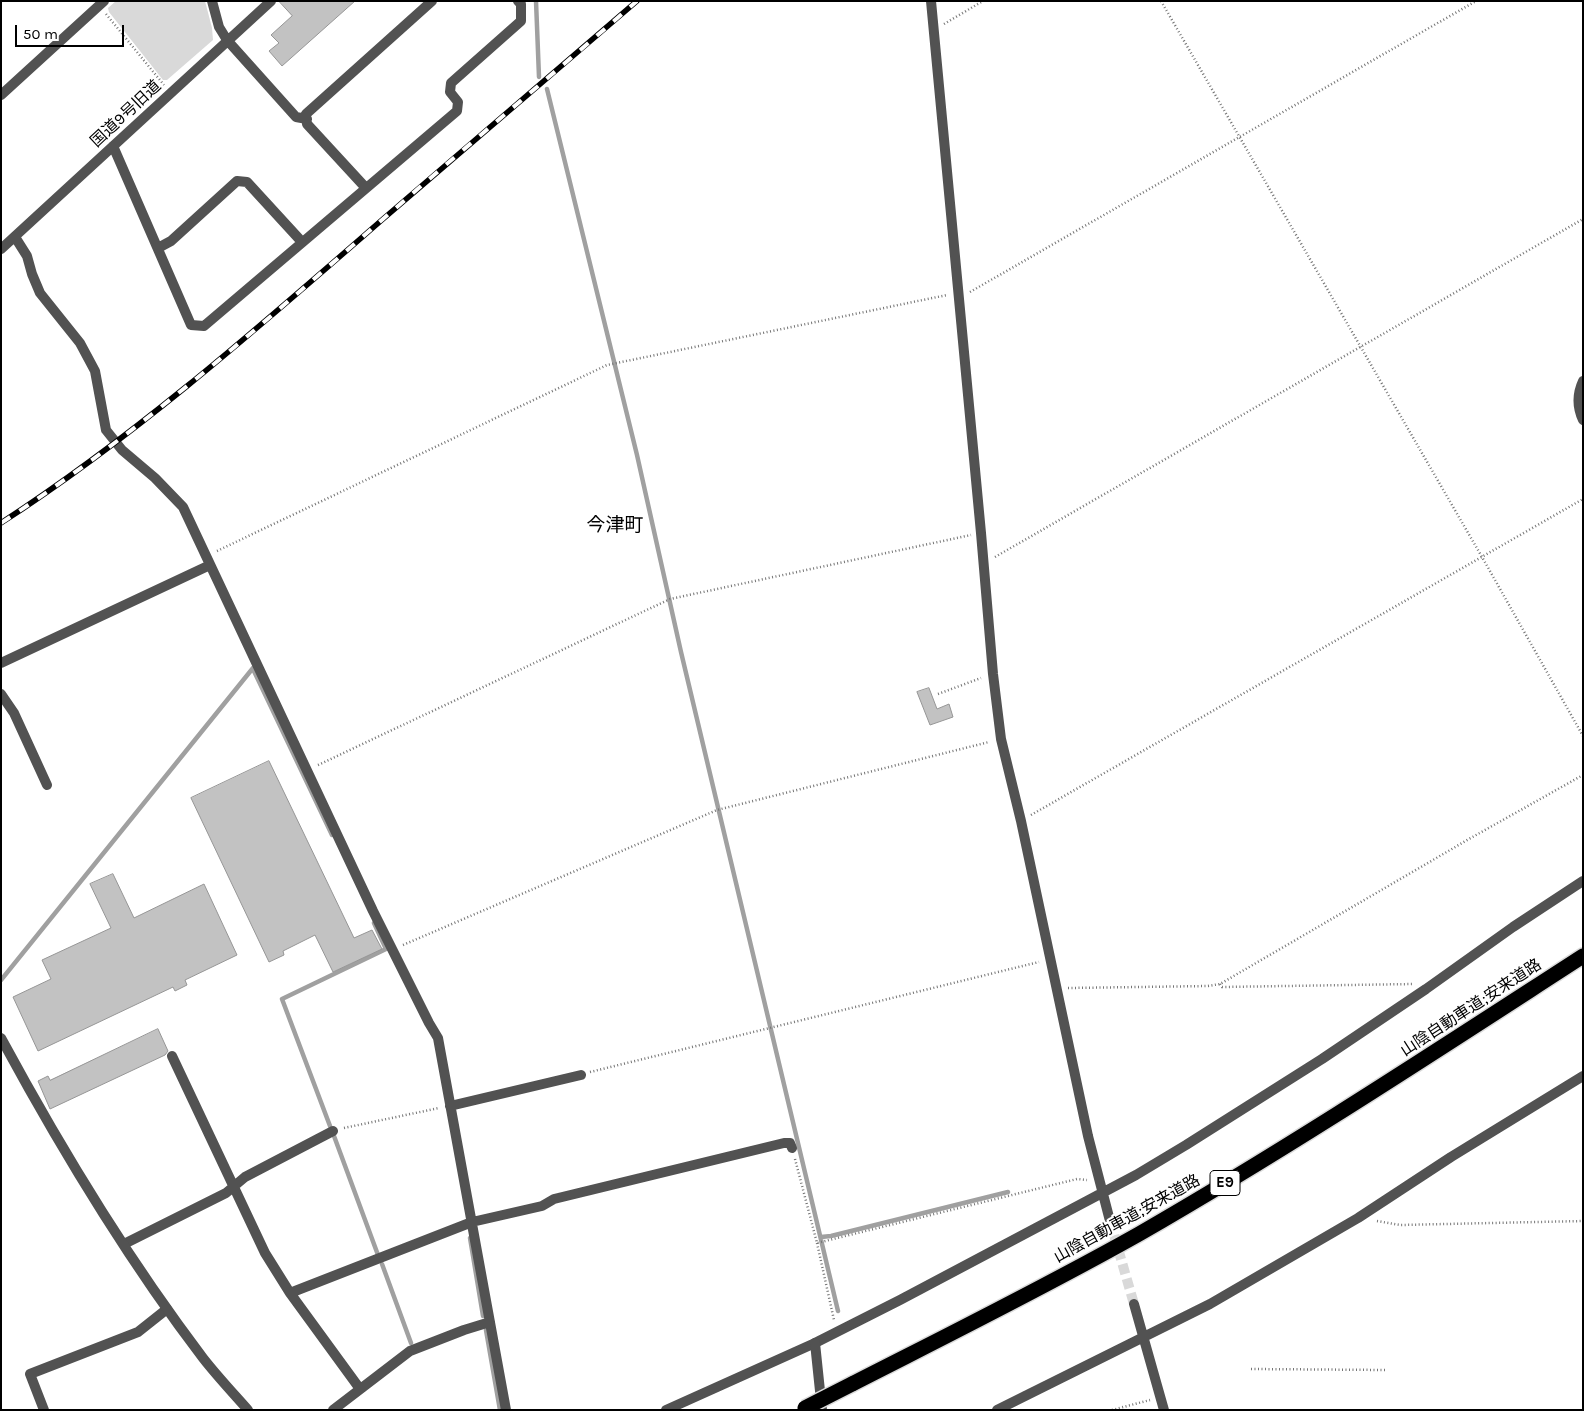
<!DOCTYPE html>
<html>
<head>
<meta charset="utf-8">
<style>
  body { margin:0 }
  #map { position:relative; width:1584px; height:1411px; overflow:hidden; background:#fff; font-family:Karla,sans-serif }
  canvas { display:block }
  .frame { position:absolute; inset:0; border:2px solid #000; pointer-events:none }
  .scale { position:absolute; left:15px; top:25px; width:109px; height:22px; box-sizing:border-box; border:2px solid #000; border-top:0; padding-left:6px; font-size:15px; line-height:18px; white-space:nowrap; color:#000; -webkit-text-stroke:4px #fff; paint-order:stroke }
</style>
</head>
<body>
<div id="map">
<canvas width="1584" height="1411"></canvas>
<div class="frame"></div>
<div class="scale">50 m</div>
</div>
<script>
const c = document.querySelector('canvas').getContext('2d');
c.lineJoin = 'round';
function paint(path, color) { c.fillStyle = color; c.fill(path, 'evenodd'); }
function trace(path, color, width, dash) { c.strokeStyle = color; c.lineWidth = width; c.lineCap = dash ? 'butt' : 'round'; c.setLineDash(dash || []); c.stroke(path); }
function drawText(font, color, halo, rows, align = 'center') {
  c.font = font + ' Karla,"Noto Sans JP",sans-serif'; c.lineWidth = 4.5; c.setLineDash([]); c.textBaseline = 'middle'; c.strokeStyle = halo; c.fillStyle = color; for (const [text, x, y, turn = 0] of rows) {
    c.save(); c.translate(x, y); c.rotate((+turn || 0) * Math.PI / 180); c.textAlign = isNaN(turn) ? turn : align; if (halo) c.strokeText(text, 0, 0); c.fillText(text, 0, 0); c.restore();
  }
}
paint(new Path2D(`
  M 116,1 L 205,1 L 212,28 L 213,40 L 167,80 L 163,80 L 109,12 L 108,8 Z`), '#d9d9d9');
trace(new Path2D(`
  M 536,1 L 539,77
  M 547,89 L 637,455 L 681,652 L 838,1311
  M 253,669 L 332,835
  M 1,980 L 253,668
  M 330,1126 L 282,999 L 386,949 L 374,923
  M 334,1136 L 378,1255
  M 821,1237 L 831,1236 L 1008,1192
  M 470,1238 L 483,1316
  M 382,1264 L 411,1343
  M 486,1330 L 500,1410`), '#a0a0a0', 4.5);
const building = new Path2D(`
  M 279,1 L 355,1 L 282,66 L 269,51 L 279,43 L 271,35 L 292,16 Z
  M 929,688 L 937,709 L 949,704 L 953,717 L 930,725 L 917,692 Z
  M 269,761 L 354,938 L 372,930 L 382,949 L 333,972 L 315,935 L 283,951 L 284,955 L 269,962 L 191,798 Z
  M 113,874 L 134,918 L 204,884 L 237,955 L 185,980 L 187,985 L 175,991 L 173,987 L 38,1051 L 13,997 L 51,979 L 42,960 L 111,928 L 90,884 Z
  M 158,1029 L 168,1051 L 165,1055 L 50,1109 L 38,1081 L 48,1076 L 50,1080 Z`);
paint(building, '#c2c2c2');
trace(building, '#969696', 1);
trace(new Path2D(`
  M 1110,1221 L 1134,1304`), '#d9d9d9', 10, [10, 5]);
const motorway = new Path2D(`
  M 852,1384 C 948,1335 1045,1287 1139,1234 C 1290,1147 1436,1051 1583,956`);
trace(motorway, '#dbdbdb', 18);
trace(new Path2D(`
  M 1161,1 L 1482,557 L 1583,736
  M 106,14 L 164,85
  M 944,24 L 983,1
  M 970,292 L 1476,1
  M 217,551 L 607,365 L 947,295
  M 995,557 L 1583,219
  M 938,694 L 981,678
  M 318,765 L 670,599 L 971,535
  M 1031,815 L 1583,499
  M 403,945 L 717,810 L 989,742
  M 1220,984 L 1222,987 L 1413,984
  M 1068,988 L 1208,986 L 1220,984 L 1469,839 L 1583,775
  M 590,1072 L 1039,962
  M 344,1128 L 439,1108
  M 795,1159 L 817,1243 L 1077,1179 L 1087,1180
  M 1377,1221 L 1400,1225 L 1583,1221
  M 817,1243 L 834,1320
  M 1251,1369 L 1386,1370
  M 1112,1410 L 1150,1400`), '#747474', 2.5, [1, 2.5]);
trace(new Path2D(`
  M 212,1 L 219,27 L 227,40 L 296,117 L 307,119
  M 931,1 L 981,533 L 993,674 L 1001,739 L 1021,821 L 1088,1136 L 1110,1221
  M 1,95 L 104,1
  M 113,146 L 191,325 L 204,326 L 457,111 L 458,102 L 450,92 L 451,83 L 521,21 L 521,4 L 518,1
  M 365,187 L 307,124 L 306,114 L 432,1
  M 15,237 L 27,256 L 32,274 L 40,293 L 80,343 L 95,371 L 106,430 L 122,450 L 155,478 L 183,507 L 373,911 L 429,1023 L 438,1038 L 506,1410
  M 158,248 L 171,241 L 237,181 L 247,182 L 302,242
  M 1,249 L 271,1
  M 1,663 L 210,565
  M 1,694 L 14,713 L 47,785
  M 172,1056 L 265,1253 L 290,1293
  M 450,1106 L 581,1075
  M 124,1244 L 226,1193 L 245,1177 L 333,1131
  M 1134,1304 L 1164,1410
  M 360,1389 L 290,1293 L 472,1222 L 542,1206 L 554,1199 L 784,1143 L 790,1143 L 792,1148
  M 44,1410 L 30,1374 L 138,1332 L 167,1309
  M 333,1410 L 410,1351 L 464,1330 L 490,1322
  M 666,1410 L 815,1343 L 900,1300 L 1136,1175 L 1186,1145 L 1322,1059 L 1426,989 L 1513,927 L 1583,881
  M 997,1410 L 1210,1304 L 1358,1218 L 1451,1157 L 1583,1076`), '#525252', 10);
trace(new Path2D(`
  M 1583,381 C 1577,394 1577,407 1583,420
  M 1,1038 C 61,1149 127,1258 203,1358 C 217,1376 233,1393 248,1410
  M 815,1343 L 822,1410`), '#525252', 10);
trace(motorway, '#000', 15);
const rail = new Path2D(`
  M 1,523 C 138,434 260,326 383,219 C 467,146 553,74 637,1`);
trace(rail, '#000', 5.5);
trace(rail, '#fff', 4, [11]);
const motorwayBridge = new Path2D(`
  M 805,1408 L 852,1384`);
trace(motorwayBridge, '#dbdbdb', 18, []);
trace(motorwayBridge, '#000', 15);
for (const [x, y, w] of [
  [1225,1183,30]
]) { const box = new Path2D(); box.roundRect(x - w / 2, y - 12.5, w, 25, 4); c.fillStyle = '#fff'; c.fill(box); trace(box, '#000', 1); }
drawText('bold 15px', '#000', null, [
  ["E9",1225,1183]
]);
drawText('16px', '#000', '#fff', [
  ["国道9号旧道",126,114,-43],
  ["山陰自動車道;安来道路",1471,1008,-33],
  ["山陰自動車道;安来道路",1127,1219,-29]
]);
drawText('19px', '#000', '#fff', [
  ["今津町",615,526]
]);
</script>
</body>
</html>
